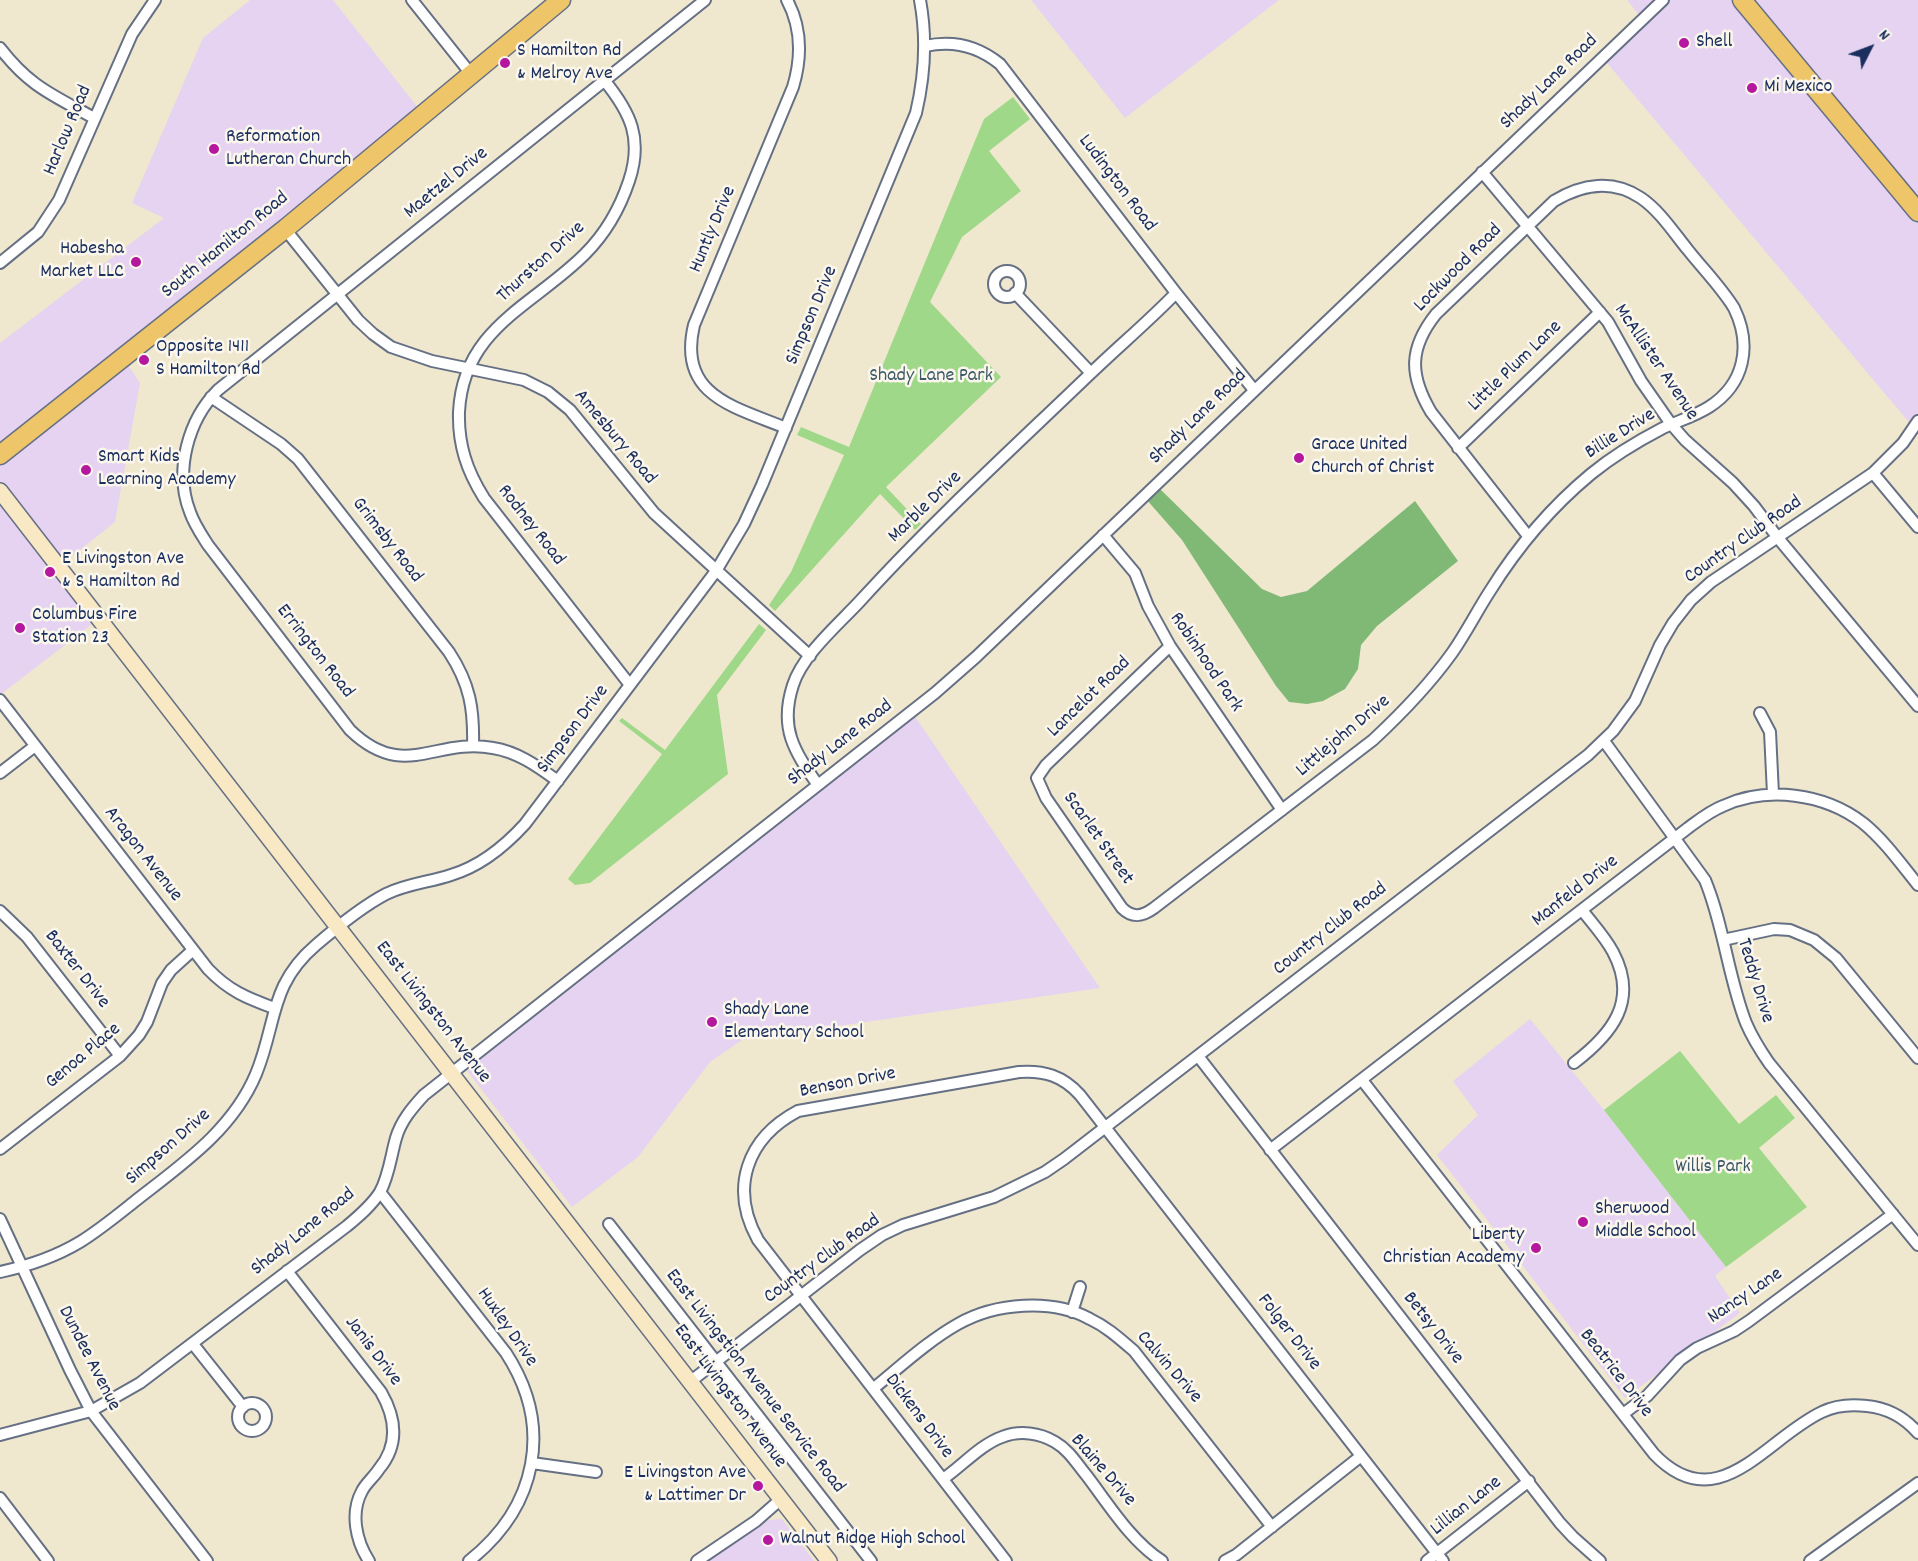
<!DOCTYPE html>
<html>
<head>
<meta charset="utf-8">
<style>
  body { margin:0 }
  #map { position:relative; width:1918px; height:1561px; overflow:hidden; background:#f0e8ce; font-family:Dekko,sans-serif }
  canvas { display:block }
  .north { position:absolute; left:1840px; top:18px; width:60px; height:60px; -webkit-text-stroke:4px #fbf7ec; paint-order:stroke; rotate:48deg; font-size:16px; font-weight:700; line-height:24px; text-align:center; color:#1b2f5e }
  .north::after { content:''; display:block; margin:auto; width:21px; height:27px; background:#1b2f5e; clip-path:polygon(50% 0,100% 100%,50% 72%,0 100%) }
</style>
</head>
<body>
<div id="map">
<canvas width="1918" height="1561"></canvas>
<div class="north">N</div>
</div>
<script>
const c = document.querySelector('canvas').getContext('2d');
c.lineJoin = 'round';
function paint(path, color) { c.fillStyle = color; c.fill(path, 'evenodd'); }
function trace(path, color, width, dash) { c.strokeStyle = color; c.lineWidth = width; c.lineCap = dash ? 'butt' : 'round'; c.setLineDash(dash || []); c.stroke(path); }
function drawText(font, color, halo, rows, align = 'center') {
  c.font = font + ' Dekko,sans-serif'; c.lineWidth = 5; c.setLineDash([]); c.textBaseline = 'middle'; c.strokeStyle = halo; c.fillStyle = color; for (const [text, x, y, turn = 0] of rows) {
    c.save(); c.translate(x, y); c.rotate((+turn || 0) * Math.PI / 180); c.textAlign = isNaN(turn) ? turn : align; if (halo) c.strokeText(text, 0, 0); c.fillText(text, 0, 0); c.restore();
  }
}
paint(new Path2D(`
  M 250,0 L 333,0 L 423,114 L 124,359 L 140,383 L 115,522 L 60,566 L 100,618 L 0,695 L 0,343 L 164,218 L 132,203 L 203,38 Z
  M 1031,0 L 1279,0 L 1125,118 Z
  M 1627,0 L 1918,0 L 1918,433 L 1602,57 L 1643,20 Z
  M 914,715 L 1100,988 L 742,1040 L 710,1062 L 638,1157 L 572,1207 L 468,1072 L 469,1065 Z
  M 1530,1019 L 1604,1110 L 1726,1267 L 1715,1276 L 1740,1313 L 1625,1398 L 1437,1155 L 1478,1115 L 1453,1081 Z
  M 782,1519 L 814,1561 L 707,1561 L 768,1520 Z`), '#e5d3f1');
paint(new Path2D(`
  M 1013,97 L 1030,119 L 989,151 L 1021,191 L 962,237 L 930,302 L 1001,377 L 886,487 L 921,524 L 915,530 L 880,494 L 775,611 L 769,605 L 791,572 L 844,455 L 797,435 L 801,427 L 849,447 L 984,119 Z
  M 759,624 L 766,630 L 717,695 L 728,774 L 590,883 L 575,885 L 568,879 L 662,754 L 619,721 L 622,718 L 665,750 Z
  M 1680,1051 L 1739,1124 L 1776,1095 L 1795,1118 L 1759,1148 L 1807,1207 L 1726,1267 L 1604,1110 Z`), '#a0d88a');
paint(new Path2D(`
  M 1159,488 L 1262,589 L 1281,597 L 1307,591 L 1415,501 L 1458,561 L 1377,626 L 1361,645 L 1358,669 L 1345,689 L 1323,701 L 1307,704 L 1289,702 L 1276,686 L 1182,540 L 1146,499 Z`), '#80b876');
const street = new Path2D(`
  M 412,0 L 471,74
  M 925,46 C 952,40 978,46 1000,64 L 1176,293 L 1254,390
  M 0,48 C 30,87 53,95 94,118
  M 604,80 C 631,113 643,139 629,181 C 620,208 606,233 585,254 C 533,306 463,328 459,412 C 458,445 467,471 484,498 L 630,685
  M 1482,172 L 1608,322 L 1641,381 L 1671,424 L 1685,440 L 1733,483 L 1754,506 L 1778,538 L 1918,706
  M 285,229 L 358,320 L 373,334 L 391,347 L 432,361 L 524,380 L 548,392 L 570,410 L 654,513 L 810,656
  M 0,263 L 38,232 L 59,200 L 132,34 L 155,0
  M994 284a13 13 0 1 1 26 0a13 13 0 1 1-26 0Z
  M 1015,293 L 1091,373
  M 211,397 L 281,444 L 298,459 L 449,652 C 470,684 474,709 473,746
  M 786,428 C 735,407 677,396 694,325 L 793,87 C 802,57 802,28 787,0
  M 1458,448 L 1600,312
  M 1873,473 L 1918,527
  M 1103,535 L 1135,573 L 1148,606 L 1170,646 L 1282,810
  M 1170,646 L 1046,765 L 1037,778 L 1046,798 L 1122,908 C 1133,919 1143,916 1154,908 L 1373,740 C 1402,713 1429,685 1452,653 C 1466,633 1477,611 1490,591 C 1518,546 1550,508 1591,474 C 1613,456 1638,441 1663,428 C 1678,421 1695,416 1709,407 C 1745,384 1752,345 1734,308 C 1721,287 1703,269 1688,250 C 1674,233 1660,211 1641,198 C 1613,179 1582,184 1554,201 L 1436,314 C 1409,348 1409,375 1431,412 L 1528,536
  M 0,700 L 208,969 C 229,991 247,998 274,1008
  M 1760,713 L 1770,732 L 1773,794
  M 1604,741 L 1705,880 C 1724,926 1728,977 1746,1023 C 1752,1037 1760,1050 1769,1063 L 1918,1245
  M 0,773 L 35,746
  M 558,781 C 537,766 518,752 493,748 C 435,737 404,782 350,730 L 208,545 C 201,534 194,524 190,512 C 174,471 188,420 218,390 L 705,0
  M 818,785 C 794,751 779,728 793,685 C 803,654 839,624 861,600 C 933,521 1013,448 1090,374 C 1119,346 1149,321 1176,293
  M 0,911 L 27,937 L 120,1056
  M 1723,940 L 1774,929 L 1790,930 L 1814,940 L 1836,958 L 1918,1058
  M 1198,1056 L 1560,1523 L 1573,1537 L 1600,1561
  M 1574,1063 C 1612,1034 1639,1001 1613,952 C 1605,937 1592,923 1582,910
  M 1362,1080 L 1654,1454 C 1718,1521 1766,1438 1822,1412 C 1836,1405 1851,1404 1867,1406 C 1887,1408 1905,1418 1918,1433
  M 0,1149 L 120,1056 L 139,1035 L 147,1022 L 162,983 L 171,970 L 193,950
  M 1270,1150 L 1688,828 C 1699,820 1710,811 1723,806 C 1767,786 1824,793 1863,823 C 1884,840 1901,864 1918,885
  M 380,1192 L 506,1353 C 554,1427 537,1507 469,1561
  M 0,1219 L 70,1370 L 91,1411 L 207,1561
  M 609,1224 L 871,1561
  M 287,1271 L 381,1392 C 396,1418 399,1445 379,1469 C 374,1477 366,1483 362,1491 C 350,1513 356,1541 369,1561
  M 0,1272 C 28,1266 55,1257 80,1242 C 101,1229 120,1213 139,1198 C 184,1163 233,1129 256,1074 C 277,1023 269,985 316,945 C 337,927 361,907 386,894 C 406,884 430,882 451,875 C 481,866 505,846 525,824 L 716,571 L 744,524 L 762,485 L 916,113 C 925,75 927,38 920,0
  M 1072,1312 L 1080,1287
  M 193,1344 L 243,1407
  M 691,1381 L 860,1250 L 882,1235 L 903,1225 L 994,1197 L 1045,1172 L 1064,1159 L 1588,755 L 1613,731 L 1635,701 L 1660,645 L 1673,623 L 1691,600 L 1711,582 L 1873,473 L 1903,443 L 1918,421
  M 874,1388 C 901,1366 928,1341 958,1324 C 995,1303 1052,1298 1090,1319 C 1107,1327 1120,1339 1134,1351 L 1272,1527
  M238 1417a14 14 0 1 1 28 0a14 14 0 1 1-28 0Z
  M 1623,1414 L 1647,1396 L 1680,1360 L 1697,1348 L 1734,1331 L 1749,1321 L 1893,1214
  M 0,1435 L 91,1411 L 140,1383 L 347,1226 C 359,1216 372,1205 380,1192 C 389,1176 391,1155 396,1138 C 401,1121 412,1108 424,1095 L 935,693 L 976,657 L 1663,0
  M 532,1463 L 596,1472
  M 943,1479 C 962,1466 980,1445 1002,1437 C 1020,1430 1040,1433 1055,1442 C 1069,1450 1077,1464 1087,1476 C 1109,1505 1131,1541 1162,1561
  M 0,1498 L 48,1561
  M 697,1561 L 756,1521 L 781,1499
  M 1006,1561 L 758,1240 C 729,1188 747,1138 798,1111 L 1019,1072 C 1044,1070 1063,1076 1080,1095 L 1443,1561
  M 1225,1561 L 1236,1555 L 1361,1456
  M 1427,1561 L 1529,1481
  M 1810,1561 L 1918,1483`);
const secondary = new Path2D(`
  M 0,491 L 829,1561`);
const primary = new Path2D(`
  M 1742,0 L 1918,212
  M 0,455 L 285,229 L 561,0`);
trace(street, '#667085', 14);
trace(secondary, '#667085', 18);
trace(primary, '#667085', 21);
trace(street, '#fff', 10);
trace(secondary, '#f8e8c3', 15);
trace(primary, '#eec569', 18);
for (const [x, y, r, color] of [
  [1684,43,6,"#b5179e"],
  [505,63,6,"#b5179e"],
  [1752,88,6,"#b5179e"],
  [214,149,6,"#b5179e"],
  [136,262,6,"#b5179e"],
  [144,360,6,"#b5179e"],
  [1299,458,6,"#b5179e"],
  [86,470,6,"#b5179e"],
  [50,572,6,"#b5179e"],
  [20,628,6,"#b5179e"],
  [712,1022,6,"#b5179e"],
  [1583,1222,6,"#b5179e"],
  [1536,1248,6,"#b5179e"],
  [758,1486,6,"#b5179e"],
  [768,1540,6,"#b5179e"]
]) { const dot = new Path2D(); dot.arc(x, y, r, 0, 2 * Math.PI); c.fillStyle = color; c.fill(dot); trace(dot, '#fbf7ec', 2); }
drawText('20px', '#1b2f5e', '#fbf7ec', [
  ["Shell",1696,43],
  ["S Hamilton Rd",517,52],
  ["& Melroy Ave",517,75],
  ["Mi Mexico",1764,88],
  ["Reformation",226,138],
  ["Lutheran Church",226,161],
  ["Habesha",124,250,"right"],
  ["Market LLC",124,273,"right"],
  ["Opposite 1411",156,348],
  ["S Hamilton Rd",156,371],
  ["Grace United",1311,446],
  ["Church of Christ",1311,469],
  ["Smart Kids",98,458],
  ["Learning Academy",98,481],
  ["E Livingston Ave",62,560],
  ["& S Hamilton Rd",62,583],
  ["Columbus Fire",32,616],
  ["Station 23",32,639],
  ["Shady Lane",724,1011],
  ["Elementary School",724,1034],
  ["Sherwood",1595,1210],
  ["Middle School",1595,1233],
  ["Liberty",1524,1236,"right"],
  ["Christian Academy",1524,1259,"right"],
  ["E Livingston Ave",746,1474,"right"],
  ["& Lattimer Dr",746,1497,"right"],
  ["Walnut Ridge High School",780,1540]
], 'left');
drawText('20px', '#1b2f5e', '#fbf7ec', [
  ["Shady Lane Road",1550,83,-44],
  ["Harlow Road",69,131,-67],
  ["Maetzel Drive",447,184,-39],
  ["Ludington Road",1116,184,53],
  ["Huntly Drive",714,230,-67],
  ["South Hamilton Road",226,246,-39],
  ["Thurston Drive",542,263,-42],
  ["Lockwood Road",1459,269,-45],
  ["Simpson Drive",813,316,-67],
  ["McAllister Avenue",1655,363,56],
  ["Little Plum Lane",1516,367,-44],
  ["Shady Lane Road",1199,418,-44],
  ["Billie Drive",1621,435,-32],
  ["Amesbury Road",614,438,50],
  ["Marble Drive",926,508,-44],
  ["Rodney Road",530,526,52],
  ["Grimsby Road",386,541,52],
  ["Country Club Road",1744,541,-35],
  ["Errington Road",314,652,52],
  ["Robinhood Park",1205,663,56],
  ["Lancelot Road",1090,698,-44],
  ["Simpson Drive",574,730,-53],
  ["Littlejohn Drive",1344,737,-40],
  ["Shady Lane Road",841,744,-38],
  ["Scarlet Street",1097,839,55],
  ["Aragon Avenue",142,855,52],
  ["Manfeld Drive",1576,892,-38],
  ["Country Club Road",1331,930,-38],
  ["Baxter Drive",76,970,52],
  ["Teddy Drive",1754,981,73],
  ["East Livingston Avenue",432,1013,52],
  ["Genoa Place",84,1057,-40],
  ["Benson Drive",848,1084,-11],
  ["Simpson Drive",169,1148,-41],
  ["Shady Lane Road",304,1233,-39],
  ["Country Club Road",823,1260,-36],
  ["Nancy Lane",1746,1297,-34],
  ["Huxley Drive",506,1328,55],
  ["Betsy Drive",1432,1329,52],
  ["Folger Drive",1288,1333,52],
  ["Janis Drive",372,1352,53],
  ["Dundee Avenue",88,1359,63],
  ["Calvin Drive",1168,1368,49],
  ["Beatrice Drive",1615,1374,52],
  ["East Livingstion Avenue Service Road",754,1382,52],
  ["East Livingston Avenue",729,1397,53],
  ["Dickens Drive",918,1417,53],
  ["Blaine Drive",1102,1471,49],
  ["Lillian Lane",1467,1507,-38]
]);
drawText('20px', '#3c5969', '#fbf7ec', [
  ["Shady Lane Park",931,377],
  ["Willis Park",1713,1168]
]);
</script>
</body>
</html>
